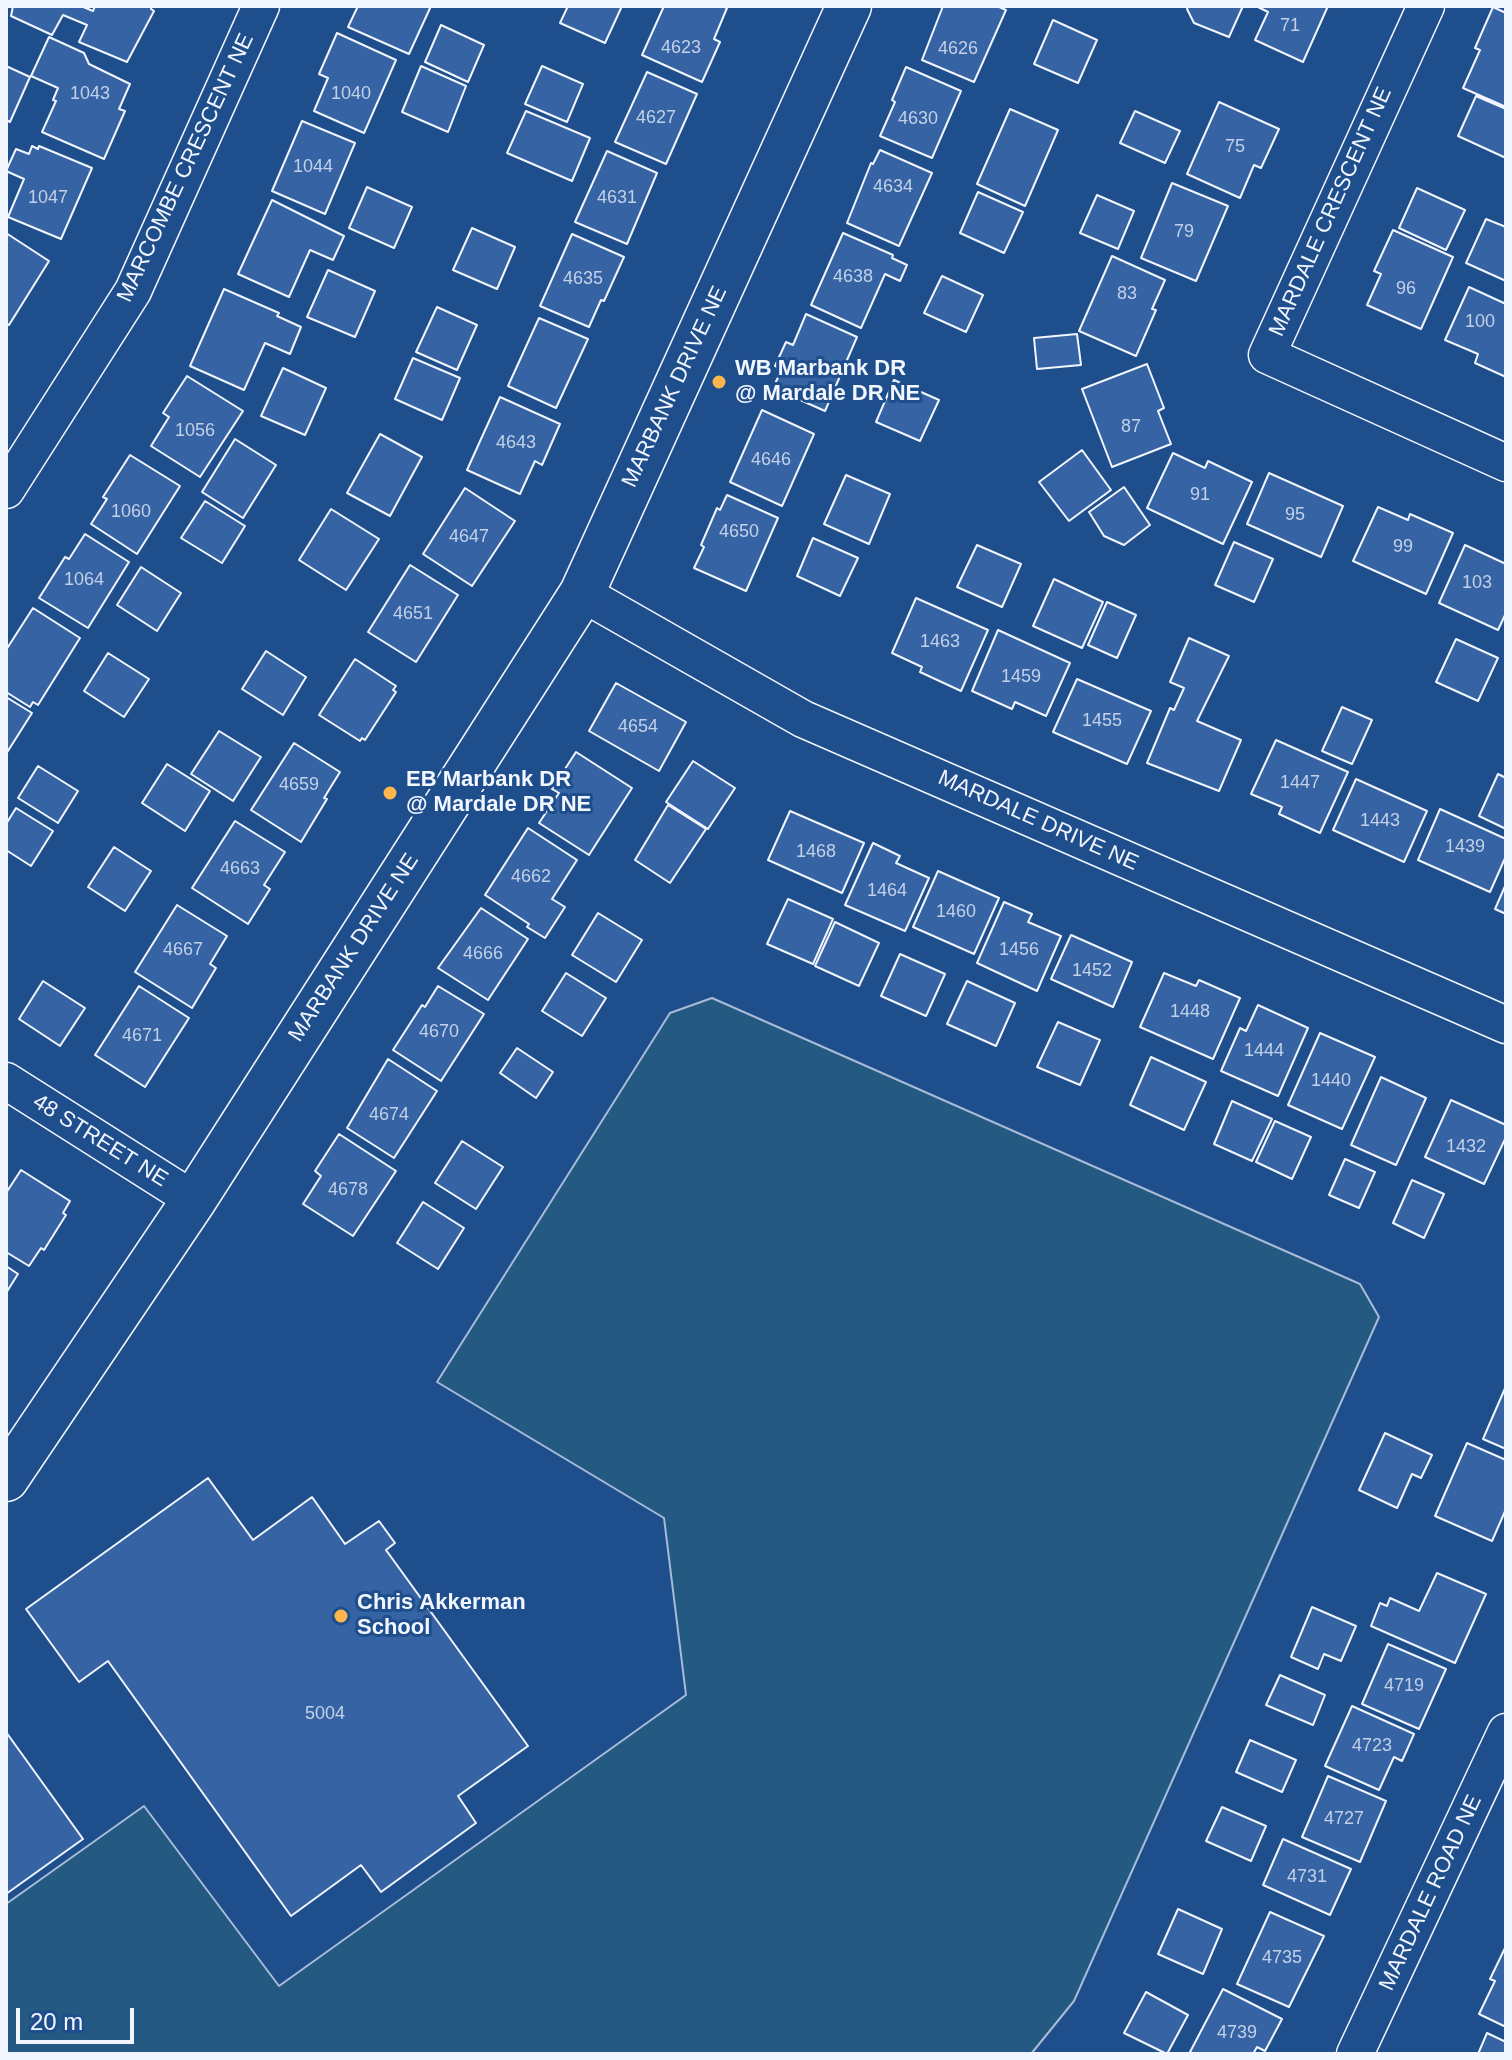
<!DOCTYPE html>
<html>
<head>
<meta charset="utf-8">
<style>
  body { margin:0 }
  #map { position:relative; width:1512px; height:2060px; overflow:hidden; background:#1f4e8c; font-family:Arial,sans-serif }
  canvas { display:block }
  .frame { position:absolute; inset:0; border:8px solid #f2f6ff; pointer-events:none }
  .scale { position:absolute; left:16px; top:2008px; width:118px; height:36px; box-sizing:border-box; border:4px solid #f2f6ff; border-top:0; padding-left:10px; font-size:24px; line-height:28px; white-space:nowrap; color:#f2f6ff; -webkit-text-stroke:6px #1f4e8c; paint-order:stroke }
</style>
</head>
<body>
<div id="map">
<canvas width="1512" height="2060"></canvas>
<div class="frame"></div>
<div class="scale">20 m</div>
</div>
<script>
const c = document.querySelector('canvas').getContext('2d');
c.lineJoin = 'round';
function paint(path, color) { c.fillStyle = color; c.fill(path, 'evenodd'); }
function trace(path, color, width, dash) { c.strokeStyle = color; c.lineWidth = width; c.lineCap = dash ? 'butt' : 'round'; c.setLineDash(dash || []); c.stroke(path); }
function drawText(font, color, halo, rows, align = 'center') {
  c.font = font + ' Arial,sans-serif'; c.lineWidth = 6; c.setLineDash([]); c.textBaseline = 'middle'; c.strokeStyle = halo; c.fillStyle = color; for (const [text, x, y, turn = 0] of rows) {
    c.save(); c.translate(x, y); c.rotate((+turn || 0) * Math.PI / 180); c.textAlign = isNaN(turn) ? turn : align; if (halo) c.strokeText(text, 0, 0); c.fillText(text, 0, 0); c.restore();
  }
}
const green = new Path2D(`
  M 712,998 L 1360,1284 L 1379,1317 L 1074,2001 L 1031,2054 L 6,2054 L 6,1904 L 144,1806 L 279,1986 L 686,1695 L 664,1518 L 437,1382 L 670,1013 Z`);
paint(green, '#245a82');
trace(green, '#a8bbd7', 2);
const building = new Path2D(`
  M 13,6 L 81,6 L 93,11 L 95,6 L 152,6 L 151,9 L 154,11 L 127,62 L 79,42 L 87,25 L 63,15 L 52,35 L 11,16 Z
  M 358,6 L 431,6 L 409,54 L 348,27 Z
  M 568,6 L 622,6 L 605,43 L 560,23 Z
  M 664,6 L 722,6 L 727,8 L 714,39 L 720,42 L 702,82 L 642,55 Z
  M 943,6 L 997,6 L 1006,10 L 974,82 L 922,60 Z
  M 1188,6 L 1243,6 L 1229,37 L 1194,23 L 1187,9 Z
  M 1256,6 L 1328,6 L 1303,62 L 1255,40 L 1268,12 Z
  M 1493,7 L 1506,13 L 1506,107 L 1463,88 L 1480,50 L 1475,48 Z
  M 1053,20 L 1097,40 L 1078,83 L 1034,64 Z
  M 441,25 L 484,45 L 468,82 L 425,62 Z
  M 337,33 L 396,60 L 364,133 L 314,111 L 328,78 L 319,74 Z
  M 49,37 L 84,53 L 89,64 L 130,84 L 119,109 L 125,111 L 104,159 L 42,132 L 56,101 L 53,100 L 58,88 L 31,76 Z
  M 6,66 L 30,77 L 10,122 L 6,120 Z
  M 421,66 L 466,86 L 448,132 L 402,112 Z
  M 542,66 L 583,84 L 567,122 L 525,104 Z
  M 906,67 L 961,91 L 932,158 L 880,136 L 895,102 L 892,100 Z
  M 647,72 L 697,94 L 666,164 L 615,142 Z
  M 1476,96 L 1506,109 L 1506,158 L 1458,136 Z
  M 1219,102 L 1279,129 L 1261,168 L 1254,165 L 1240,198 L 1187,174 Z
  M 1010,109 L 1058,130 L 1025,206 L 977,184 Z
  M 526,111 L 590,138 L 572,181 L 507,153 Z
  M 1135,111 L 1180,131 L 1165,163 L 1120,143 Z
  M 302,121 L 355,143 L 325,214 L 272,191 Z
  M 32,146 L 38,149 L 39,146 L 92,168 L 61,239 L 8,217 L 24,179 L 6,171 L 16,149 L 29,154 Z
  M 880,150 L 932,173 L 899,246 L 847,223 L 871,163 L 873,164 Z
  M 607,151 L 657,173 L 627,244 L 575,222 Z
  M 1172,183 L 1228,206 L 1196,281 L 1141,258 Z
  M 367,187 L 412,207 L 394,248 L 349,228 Z
  M 1417,188 L 1465,210 L 1446,250 L 1399,228 Z
  M 978,192 L 1023,212 L 1004,253 L 960,233 Z
  M 1097,195 L 1134,211 L 1118,249 L 1080,233 Z
  M 272,200 L 344,236 L 333,260 L 310,250 L 289,297 L 238,274 Z
  M 1486,219 L 1506,227 L 1506,281 L 1466,263 Z
  M 472,228 L 515,247 L 497,289 L 453,270 Z
  M 1393,230 L 1453,257 L 1421,329 L 1367,305 L 1381,274 L 1374,271 Z
  M 6,233 L 49,261 L 9,325 L 6,324 Z
  M 843,233 L 893,255 L 892,258 L 907,265 L 900,281 L 885,274 L 861,328 L 811,305 Z
  M 572,234 L 624,257 L 604,301 L 601,300 L 589,327 L 540,306 Z
  M 1112,256 L 1165,280 L 1152,309 L 1156,310 L 1136,356 L 1079,331 Z
  M 328,270 L 375,291 L 355,337 L 307,317 Z
  M 942,276 L 983,295 L 966,332 L 924,313 Z
  M 1469,287 L 1506,304 L 1506,377 L 1475,363 L 1478,354 L 1445,340 Z
  M 224,289 L 279,313 L 277,316 L 301,327 L 290,354 L 265,343 L 244,390 L 190,366 Z
  M 437,307 L 477,325 L 457,370 L 416,352 Z
  M 806,314 L 857,337 L 825,411 L 773,388 L 782,369 L 775,366 L 786,342 L 793,345 Z
  M 539,318 L 588,339 L 556,408 L 508,386 Z
  M 1077,334 L 1081,365 L 1037,369 L 1034,338 Z
  M 413,358 L 460,378 L 442,420 L 395,399 Z
  M 1147,364 L 1164,408 L 1158,411 L 1171,444 L 1112,467 L 1082,389 Z
  M 283,368 L 326,388 L 305,435 L 261,416 Z
  M 187,376 L 243,411 L 200,477 L 151,446 L 169,417 L 163,413 Z
  M 894,380 L 939,400 L 920,441 L 876,422 Z
  M 500,397 L 560,424 L 542,465 L 535,461 L 520,494 L 467,470 Z
  M 762,410 L 814,434 L 782,506 L 730,482 Z
  M 380,434 L 422,457 L 390,516 L 347,493 Z
  M 235,439 L 276,465 L 243,518 L 202,492 Z
  M 1082,450 L 1111,490 L 1069,521 L 1039,482 Z
  M 1173,453 L 1205,468 L 1208,461 L 1252,482 L 1223,544 L 1147,508 Z
  M 130,455 L 180,486 L 137,554 L 91,524 L 107,499 L 103,497 Z
  M 1269,473 L 1343,506 L 1321,557 L 1247,524 Z
  M 846,475 L 890,494 L 869,544 L 824,524 Z
  M 1124,487 L 1150,525 L 1124,545 L 1104,536 L 1089,512 Z
  M 465,488 L 515,521 L 472,586 L 423,554 Z
  M 727,495 L 778,518 L 746,591 L 694,568 L 704,547 L 701,545 L 717,508 L 720,510 Z
  M 205,501 L 245,526 L 222,563 L 181,538 Z
  M 1378,507 L 1408,520 L 1410,514 L 1453,533 L 1426,594 L 1353,561 Z
  M 331,509 L 379,539 L 346,590 L 299,560 Z
  M 85,534 L 129,562 L 88,628 L 39,598 L 65,557 L 69,559 Z
  M 813,538 L 858,558 L 840,596 L 797,576 Z
  M 1234,542 L 1273,559 L 1254,602 L 1215,585 Z
  M 977,545 L 1021,564 L 1002,607 L 957,587 Z
  M 1465,545 L 1506,564 L 1506,613 L 1498,630 L 1439,603 Z
  M 410,565 L 458,595 L 416,662 L 368,632 Z
  M 141,567 L 181,593 L 157,631 L 117,605 Z
  M 1054,579 L 1103,602 L 1082,648 L 1033,626 Z
  M 916,598 L 988,630 L 961,691 L 920,672 L 922,667 L 892,653 Z
  M 1107,602 L 1136,615 L 1117,658 L 1088,645 Z
  M 33,608 L 80,638 L 38,705 L 33,702 L 30,707 L 6,692 L 6,650 Z
  M 998,630 L 1070,663 L 1046,716 L 1015,702 L 1012,709 L 972,691 Z
  M 1189,638 L 1229,656 L 1197,721 L 1241,740 L 1219,791 L 1147,763 L 1170,708 L 1174,710 L 1184,688 L 1170,682 Z
  M 1456,639 L 1498,658 L 1478,701 L 1436,682 Z
  M 266,651 L 306,677 L 283,715 L 242,689 Z
  M 108,653 L 149,679 L 124,717 L 84,691 Z
  M 355,659 L 396,686 L 393,690 L 396,692 L 365,740 L 362,738 L 360,741 L 319,715 Z
  M 1077,679 L 1151,711 L 1127,764 L 1053,732 Z
  M 616,683 L 686,722 L 659,771 L 589,731 Z
  M 6,697 L 32,713 L 6,754 Z
  M 1342,707 L 1372,720 L 1352,764 L 1322,751 Z
  M 219,731 L 261,757 L 233,801 L 191,774 Z
  M 1276,740 L 1348,772 L 1320,833 L 1279,814 L 1282,807 L 1251,794 Z
  M 294,743 L 340,772 L 324,798 L 327,799 L 301,842 L 251,810 Z
  M 576,752 L 632,788 L 589,855 L 539,823 L 559,793 L 552,789 Z
  M 693,761 L 735,788 L 708,829 L 666,802 Z
  M 167,764 L 210,791 L 185,831 L 142,803 Z
  M 38,766 L 78,791 L 58,823 L 18,798 Z
  M 1498,774 L 1506,778 L 1506,829 L 1479,816 Z
  M 1356,779 L 1427,811 L 1404,862 L 1333,830 Z
  M 668,805 L 706,829 L 670,883 L 635,860 Z
  M 16,808 L 53,831 L 31,866 L 6,850 L 6,824 Z
  M 1440,809 L 1506,839 L 1506,856 L 1490,892 L 1418,860 Z
  M 790,811 L 864,843 L 842,893 L 768,860 Z
  M 235,821 L 285,852 L 264,885 L 270,889 L 248,924 L 192,888 Z
  M 528,828 L 577,860 L 552,899 L 565,907 L 545,938 L 527,927 L 529,924 L 485,895 Z
  M 873,843 L 900,856 L 896,863 L 929,878 L 905,931 L 845,905 Z
  M 114,847 L 151,871 L 125,911 L 88,887 Z
  M 938,871 L 999,898 L 974,954 L 913,927 Z
  M 1506,884 L 1506,914 L 1495,909 Z
  M 788,899 L 833,919 L 813,964 L 767,944 Z
  M 1004,902 L 1032,914 L 1028,922 L 1061,936 L 1037,991 L 977,963 Z
  M 177,905 L 227,936 L 210,964 L 216,968 L 192,1008 L 135,972 Z
  M 481,908 L 528,939 L 488,1000 L 438,968 Z
  M 598,913 L 642,940 L 616,982 L 572,955 Z
  M 835,922 L 879,943 L 859,986 L 815,966 Z
  M 1071,935 L 1132,962 L 1113,1007 L 1051,979 Z
  M 900,954 L 945,974 L 926,1016 L 881,996 Z
  M 566,973 L 606,998 L 582,1036 L 542,1011 Z
  M 1164,973 L 1196,986 L 1199,980 L 1240,998 L 1213,1059 L 1140,1027 Z
  M 43,981 L 85,1008 L 60,1046 L 19,1019 Z
  M 967,981 L 1015,1003 L 996,1046 L 947,1024 Z
  M 139,986 L 189,1018 L 145,1087 L 95,1055 Z
  M 438,986 L 484,1014 L 441,1081 L 393,1050 L 422,1005 L 425,1007 Z
  M 1258,1005 L 1308,1028 L 1278,1096 L 1221,1071 L 1240,1028 L 1246,1031 Z
  M 1058,1022 L 1100,1040 L 1080,1085 L 1037,1067 Z
  M 1320,1033 L 1375,1057 L 1342,1129 L 1288,1105 Z
  M 517,1048 L 553,1072 L 536,1098 L 500,1073 Z
  M 1151,1057 L 1206,1082 L 1184,1130 L 1130,1105 Z
  M 388,1059 L 437,1091 L 394,1158 L 347,1128 Z
  M 1381,1077 L 1426,1098 L 1396,1165 L 1351,1145 Z
  M 1451,1100 L 1506,1125 L 1506,1137 L 1484,1184 L 1425,1157 Z
  M 1232,1101 L 1272,1119 L 1252,1161 L 1214,1144 Z
  M 1275,1121 L 1311,1137 L 1292,1179 L 1256,1162 Z
  M 339,1134 L 396,1171 L 353,1236 L 303,1204 L 321,1176 L 315,1171 Z
  M 462,1141 L 503,1167 L 476,1209 L 435,1183 Z
  M 1345,1159 L 1375,1172 L 1359,1208 L 1329,1195 Z
  M 21,1170 L 70,1201 L 63,1213 L 66,1215 L 44,1250 L 41,1248 L 29,1266 L 6,1252 L 6,1193 Z
  M 1412,1180 L 1444,1194 L 1424,1238 L 1393,1223 Z
  M 423,1202 L 464,1228 L 438,1269 L 397,1243 Z
  M 6,1266 L 18,1274 L 6,1293 Z
  M 1506,1386 L 1506,1449 L 1483,1439 Z
  M 1385,1433 L 1432,1455 L 1421,1478 L 1412,1474 L 1397,1508 L 1359,1490 Z
  M 1467,1443 L 1506,1460 L 1506,1509 L 1492,1541 L 1435,1516 Z
  M 208,1478 L 253,1540 L 312,1497 L 345,1544 L 379,1521 L 395,1543 L 386,1550 L 528,1746 L 458,1796 L 476,1823 L 381,1892 L 361,1865 L 291,1916 L 108,1661 L 79,1682 L 26,1609 Z
  M 1437,1573 L 1486,1594 L 1455,1663 L 1371,1626 L 1380,1603 L 1387,1606 L 1390,1598 L 1419,1611 Z
  M 1312,1607 L 1356,1626 L 1341,1661 L 1324,1654 L 1318,1669 L 1291,1657 Z
  M 1388,1644 L 1446,1669 L 1419,1729 L 1362,1704 Z
  M 1280,1675 L 1325,1695 L 1313,1725 L 1266,1705 Z
  M 1352,1706 L 1414,1734 L 1402,1761 L 1394,1757 L 1379,1790 L 1325,1766 Z
  M 6,1732 L 83,1839 L 6,1894 Z
  M 1250,1740 L 1296,1760 L 1282,1792 L 1236,1772 Z
  M 1328,1776 L 1386,1801 L 1360,1862 L 1302,1837 Z
  M 1222,1807 L 1266,1826 L 1251,1861 L 1206,1841 Z
  M 1283,1839 L 1351,1869 L 1330,1915 L 1263,1885 Z
  M 1178,1909 L 1222,1929 L 1203,1974 L 1158,1954 Z
  M 1270,1912 L 1324,1936 L 1289,2007 L 1237,1984 Z
  M 1506,1946 L 1506,2027 L 1479,2014 L 1495,1981 L 1490,1979 Z
  M 1223,1989 L 1282,2019 L 1265,2051 L 1257,2047 L 1253,2054 L 1194,2054 L 1190,2052 Z
  M 1146,1992 L 1188,2015 L 1167,2054 L 1124,2033 Z
  M 1487,2033 L 1506,2042 L 1506,2054 L 1478,2054 Z`);
paint(building, '#3563a3');
trace(building, '#f2f6ff', 2);
const street = new Path2D(`
  M 1426,6 L 1267,355 L 1506,463
  M 6,490 L 133,291 L 261,6
  M 582,593 L 803,719 L 1506,1025
  M 6,1081 L 194,1200
  M 1355,2054 L 1506,1732`);
const secondary = new Path2D(`
  M 6,1479 L 194,1200 L 582,593 L 849,6`);
trace(street, '#f2f6ff', 39);
trace(secondary, '#f2f6ff', 47);
trace(street, '#1f4e8c', 36);
trace(secondary, '#1f4e8c', 44);
for (const [x, y, r, color] of [
  [719,382,8,"#ffb74d"],
  [390,793,8,"#ffb74d"],
  [341,1616,8,"#ffb74d"]
]) { const dot = new Path2D(); dot.arc(x, y, r, 0, 2 * Math.PI); c.fillStyle = color; c.fill(dot); trace(dot, '#1f4e8c', 3); }
drawText('18px', '#c3d1e8', null, [
  ["71",1290,26],
  ["4623",681,48],
  ["4626",958,49],
  ["1043",90,94],
  ["1040",351,94],
  ["4627",656,118],
  ["4630",918,119],
  ["75",1235,147],
  ["1044",313,167],
  ["4634",893,187],
  ["1047",48,198],
  ["4631",617,198],
  ["79",1184,232],
  ["4638",853,277],
  ["4635",583,279],
  ["96",1406,289],
  ["83",1127,294],
  ["100",1480,322],
  ["87",1131,427],
  ["1056",195,431],
  ["4643",516,443],
  ["4646",771,460],
  ["91",1200,495],
  ["1060",131,512],
  ["95",1295,515],
  ["4650",739,532],
  ["4647",469,537],
  ["99",1403,547],
  ["1064",84,580],
  ["103",1477,583],
  ["4651",413,614],
  ["1463",940,642],
  ["1459",1021,677],
  ["1455",1102,721],
  ["4654",638,727],
  ["1447",1300,783],
  ["4659",299,785],
  ["1443",1380,821],
  ["1439",1465,847],
  ["1468",816,852],
  ["4663",240,869],
  ["4662",531,877],
  ["1464",887,891],
  ["1460",956,912],
  ["4667",183,950],
  ["1456",1019,950],
  ["4666",483,954],
  ["1452",1092,971],
  ["1448",1190,1012],
  ["4670",439,1032],
  ["4671",142,1036],
  ["1444",1264,1051],
  ["1440",1331,1081],
  ["4674",389,1115],
  ["1432",1466,1147],
  ["4678",348,1190],
  ["4719",1404,1686],
  ["5004",325,1714],
  ["4723",1372,1746],
  ["4727",1344,1819],
  ["4731",1307,1877],
  ["4735",1282,1958],
  ["4739",1237,2033]
]);
drawText('22px', '#f2f6ff', '#1f4e8c', [
  ["MARCOMBE CRESCENT NE",186,168,-65],
  ["MARDALE CRESCENT NE",1331,212,-66],
  ["MARBANK DRIVE NE",675,387,-65],
  ["MARDALE DRIVE NE",1038,821,24],
  ["MARBANK DRIVE NE",354,948,-57],
  ["48 STREET NE",100,1141,32],
  ["MARDALE ROAD NE",1431,1893,-65]
]);
drawText('bold 22px', '#f2f6ff', '#1f4e8c', [
  ["WB Marbank DR",735,369],
  ["@ Mardale DR NE",735,394],
  ["EB Marbank DR",406,780],
  ["@ Mardale DR NE",406,805],
  ["Chris Akkerman",357,1603],
  ["School",357,1628]
], 'left');
</script>
</body>
</html>
